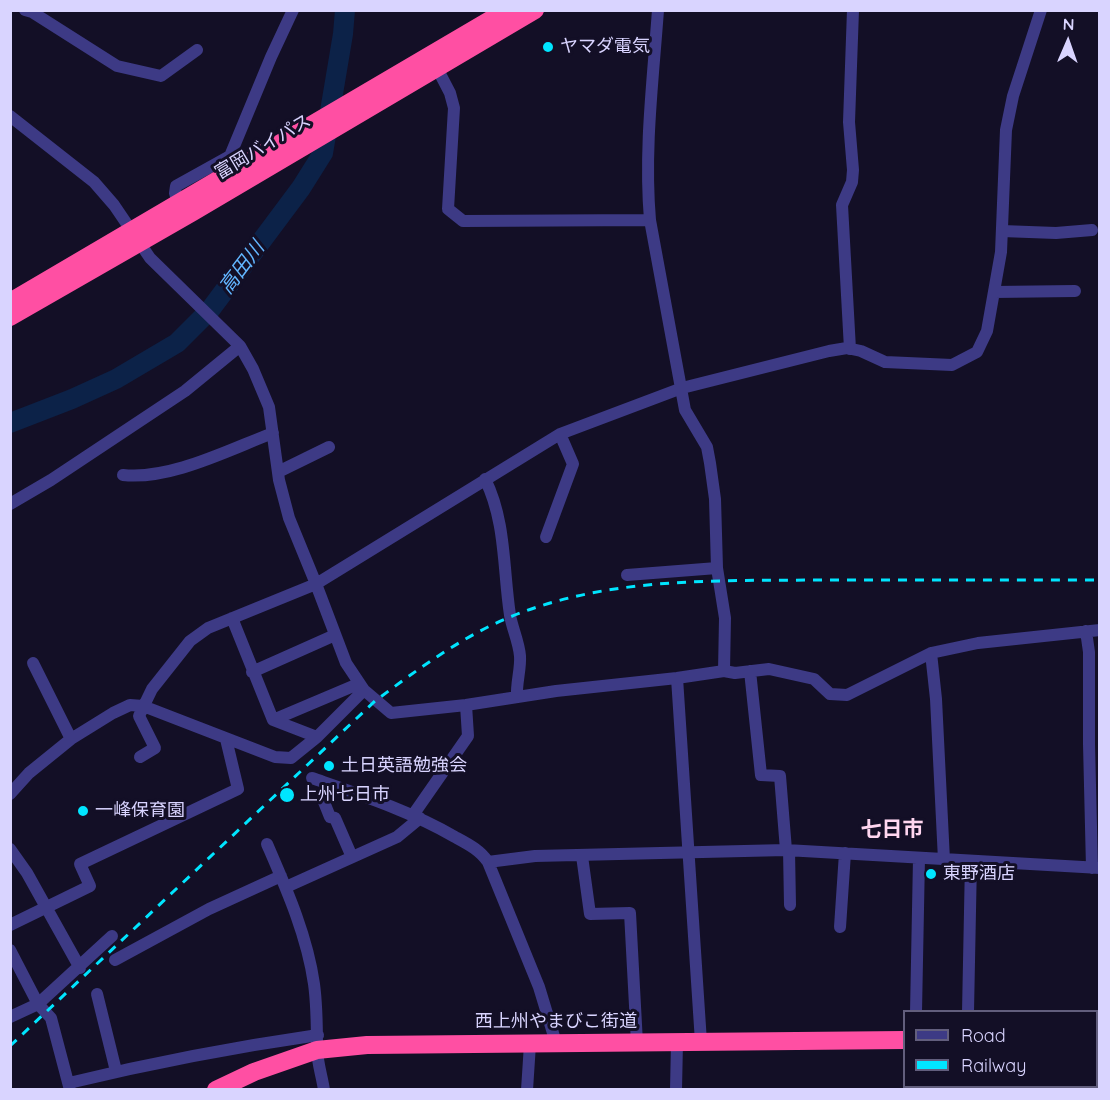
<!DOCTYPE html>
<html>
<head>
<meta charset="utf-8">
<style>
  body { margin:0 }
  #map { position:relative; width:1110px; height:1100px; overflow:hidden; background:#130f26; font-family:Quicksand,sans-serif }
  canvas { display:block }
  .frame { position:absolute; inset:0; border:12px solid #d9d4ff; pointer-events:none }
  .legend { position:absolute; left:903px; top:1010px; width:195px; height:78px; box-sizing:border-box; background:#130f26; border:2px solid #625e7d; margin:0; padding:8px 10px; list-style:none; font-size:18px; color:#d9d4ff }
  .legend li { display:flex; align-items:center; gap:12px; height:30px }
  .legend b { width:30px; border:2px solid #625e7d }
  .north { position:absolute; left:1038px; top:12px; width:60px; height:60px; -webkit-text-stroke:4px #130f26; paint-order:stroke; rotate:2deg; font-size:16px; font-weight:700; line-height:24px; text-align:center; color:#d9d4ff }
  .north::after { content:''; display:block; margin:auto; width:21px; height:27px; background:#d9d4ff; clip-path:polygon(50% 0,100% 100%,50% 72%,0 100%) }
</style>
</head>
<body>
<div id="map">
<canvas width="1110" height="1100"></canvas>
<div class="frame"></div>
<ul class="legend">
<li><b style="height:8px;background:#3d3a85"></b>Road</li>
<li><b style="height:8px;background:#00e5ff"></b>Railway</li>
</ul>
<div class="north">N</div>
</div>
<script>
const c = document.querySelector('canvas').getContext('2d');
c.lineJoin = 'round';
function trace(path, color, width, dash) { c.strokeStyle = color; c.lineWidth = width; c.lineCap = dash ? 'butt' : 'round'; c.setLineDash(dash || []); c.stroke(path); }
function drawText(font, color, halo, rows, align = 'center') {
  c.font = font + ' Quicksand,"Noto Sans JP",sans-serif'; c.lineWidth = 6; c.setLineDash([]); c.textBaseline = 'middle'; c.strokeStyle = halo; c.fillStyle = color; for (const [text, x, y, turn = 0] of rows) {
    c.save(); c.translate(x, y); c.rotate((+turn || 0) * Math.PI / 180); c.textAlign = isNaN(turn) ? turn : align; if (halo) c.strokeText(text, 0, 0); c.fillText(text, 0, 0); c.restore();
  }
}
trace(new Path2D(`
  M 10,423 L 72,399 L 116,379 L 177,343 L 210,310 L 301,188 L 323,153 L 343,34 L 345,10`), '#0c2248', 20);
trace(new Path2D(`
  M 25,10 L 32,12 L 117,66 L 161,76 L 197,50
  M 658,10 C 653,80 644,150 650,220 L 685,410 L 707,447 L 710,463 L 715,499 L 717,568 L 725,618 L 724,671
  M 437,68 L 450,93 L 454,108 L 448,209 L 463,221 L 650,220
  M 10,116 L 94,182 L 114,205 L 150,258 L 240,346 L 253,369 L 269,407 L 279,480 L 289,518 L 316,584 L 346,663 L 364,690 L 317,737 L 291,758 L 275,757 L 143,706 L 130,705 L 113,713 L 71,739 L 29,773 L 10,794
  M 178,204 L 175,193 L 176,186 L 230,156 L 271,57 L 293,10
  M 1002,231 L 1056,233 L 1092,230
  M 994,292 L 1075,291
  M 850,349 L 842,205 L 852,182 L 853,170 L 849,122 L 853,10
  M 278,472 L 329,447
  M 123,475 C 171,480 228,450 273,433
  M 485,479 C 506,521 503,569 510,615 C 512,628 519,642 520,656 C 521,669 516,683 517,697
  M 10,504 L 51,480 L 185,391 L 240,346
  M 546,537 L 573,464 L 560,434
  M 627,575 L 717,568
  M 232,618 L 273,720 L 317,737
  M 1086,631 L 1089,652 L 1089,744 L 1092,868
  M 931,653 L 936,699 L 944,860
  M 33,663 L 71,739
  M 750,671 L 761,775 L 780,776 L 786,850
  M 252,672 L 335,635
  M 677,678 L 701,1042
  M 364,690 L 391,713 L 466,705 L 556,691 L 677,678 L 724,671 L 735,673 L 769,669 L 814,679 L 830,694 L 847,695 L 931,653 L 978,643 L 1100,630
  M 273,720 L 358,684
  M 140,757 L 155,748 L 139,716 L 152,689 L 190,641 L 208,628 L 316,584 L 560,434 L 682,388 L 829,351 L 847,348 L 861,351 L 885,362 L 952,365 L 977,352 L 987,331 L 1001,252 L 1006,130 L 1013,96 L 1041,10
  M 312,778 C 361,795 410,811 455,837 C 468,844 480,850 488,862 L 535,856 L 786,850 L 1100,868
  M 324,802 L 330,817 L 335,818 L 352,857
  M 413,815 L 468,736 L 466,705
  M 267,844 C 286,888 307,935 314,984 C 317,1006 317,1027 317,1048 C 317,1062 322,1076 324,1090
  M 10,849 L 27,873 L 80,968
  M 789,850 L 790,905
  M 582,856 L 590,914 L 630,913 L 637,1043
  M 488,862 L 539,987 L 556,1043
  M 286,887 L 397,837 L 420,818
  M 10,925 L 90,886 L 80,864 L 238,789 L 226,739
  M 840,927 L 845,853
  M 10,950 L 38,1004 L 112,936
  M 115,960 L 209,909 L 281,876
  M 97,994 L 116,1071
  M 916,1012 L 919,858
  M 968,1012 L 971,861
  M 10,1017 L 38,1004 L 51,1018 L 70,1090
  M 69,1083 C 151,1063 235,1047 318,1035
  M 1003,1086 L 1004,1090
  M 527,1090 L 530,1044
  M 676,1090 L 677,1042`), '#3d3a85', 12);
trace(new Path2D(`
  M 10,302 L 507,10
  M 10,317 L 193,212 L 535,10
  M 1096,1041 L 1100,1041
  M 216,1090 L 254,1072 L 317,1050 L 367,1045 L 904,1040`), '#ff4fa3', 18);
trace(new Path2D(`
  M 10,1046 L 375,701 C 417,670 461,637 510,617 C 608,577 710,581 814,580 C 909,580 1004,580 1100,580`), '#00e5ff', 3, [9, 8]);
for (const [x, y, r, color] of [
  [548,47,6,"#00e5ff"],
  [329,766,6,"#00e5ff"],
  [287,795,8,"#00e5ff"],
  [83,811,6,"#00e5ff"],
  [931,874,6,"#00e5ff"]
]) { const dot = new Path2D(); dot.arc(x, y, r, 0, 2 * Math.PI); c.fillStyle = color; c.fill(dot); trace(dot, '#130f26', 2); }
drawText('18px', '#d9d4ff', '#130f26', [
  ["ヤマダ電気",560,47],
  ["土日英語勉強会",341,766],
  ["上州七日市",300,795],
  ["一峰保育園",95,811],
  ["東野酒店",943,874]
], 'left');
drawText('18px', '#d9d4ff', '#130f26', [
  ["富岡バイパス",263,147,-31],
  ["西上州やまびこ街道",556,1022]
]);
drawText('italic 20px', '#62b6ff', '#130f26', [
  ["高田川",242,268,-53]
]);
drawText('bold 21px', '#ffd6f0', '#130f26', [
  ["七日市",892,830]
]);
</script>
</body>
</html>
